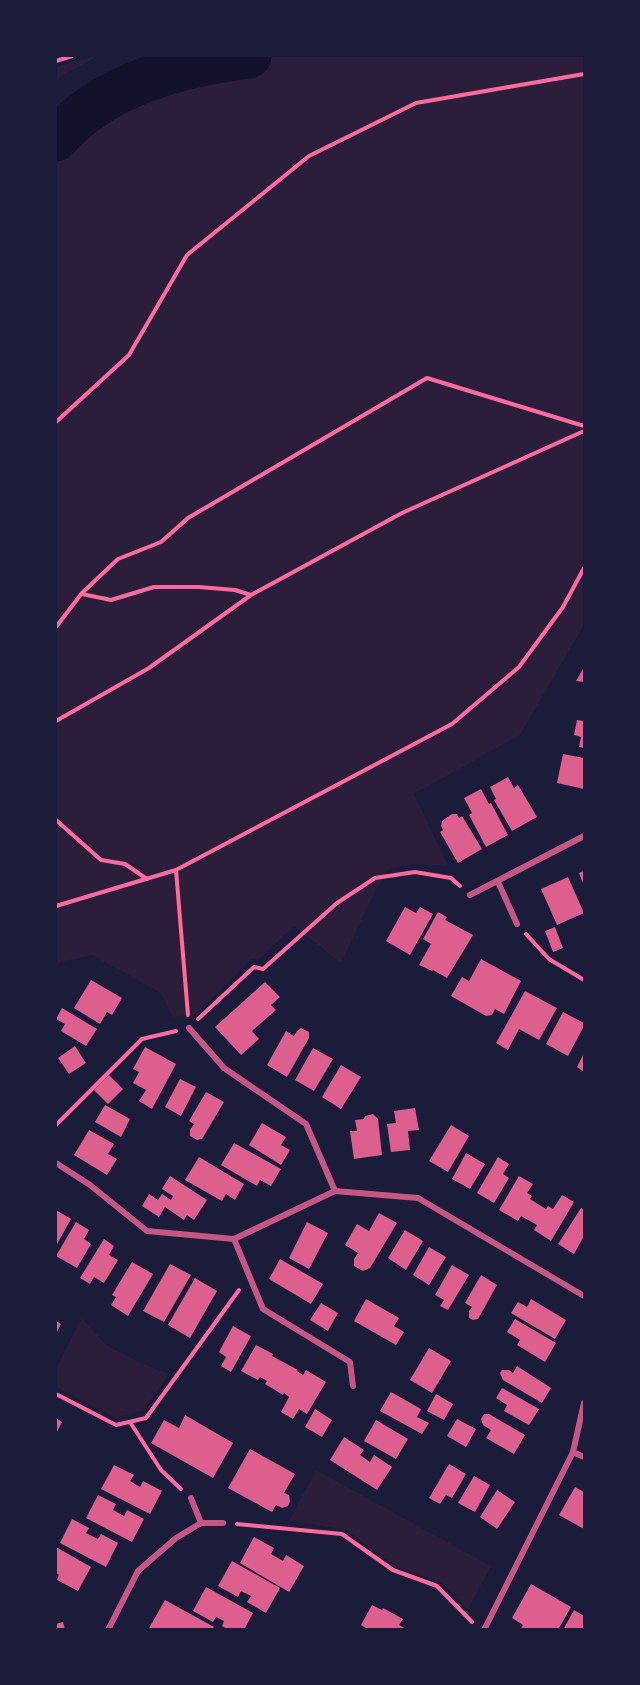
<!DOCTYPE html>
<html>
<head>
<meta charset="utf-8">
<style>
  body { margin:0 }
  #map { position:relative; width:640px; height:1685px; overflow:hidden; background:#1b1b3a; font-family:Manrope,sans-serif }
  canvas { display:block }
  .frame { position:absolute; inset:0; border:57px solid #1b1b3a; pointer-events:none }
</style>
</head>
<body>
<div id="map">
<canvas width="640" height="1685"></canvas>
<div class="frame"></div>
</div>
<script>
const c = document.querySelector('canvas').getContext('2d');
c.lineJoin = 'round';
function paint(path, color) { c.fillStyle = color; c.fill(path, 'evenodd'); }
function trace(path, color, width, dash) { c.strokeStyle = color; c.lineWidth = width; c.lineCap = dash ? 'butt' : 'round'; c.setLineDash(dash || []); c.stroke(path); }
paint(new Path2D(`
  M 96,56 L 98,56 L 56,79 L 56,67 Z
  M 250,56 L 584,56 L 584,625 L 520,735 L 414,794 L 448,866 L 419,864 L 389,869 L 375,892 L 341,963 L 294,926 L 258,960 L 251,959 L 196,1014 L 172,1017 L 161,993 L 92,955 L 56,963 L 56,139 C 92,97 149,74 203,63 C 218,59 234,58 250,56 Z
  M 82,1318 L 106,1345 L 140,1363 L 169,1374 L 144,1410 L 116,1418 L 56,1387 L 56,1368 Z
  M 316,1470 L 491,1566 L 468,1610 L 442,1583 L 396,1567 L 346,1530 L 289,1521 Z`), '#2a1e3b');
trace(new Path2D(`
  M 56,139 C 104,84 180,65 249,56`), '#12122b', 45);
paint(new Path2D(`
  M 584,667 L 584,682 L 576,681 Z
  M 577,720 L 584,721 L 584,748 L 579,747 L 581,737 L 574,735 Z
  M 563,754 L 584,758 L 584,789 L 557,783 Z
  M 508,777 L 514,788 L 518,785 L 537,817 L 512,831 L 494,800 L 496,799 L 490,787 Z
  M 481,789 L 489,804 L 491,803 L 508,835 L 486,847 L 469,815 L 472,813 L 464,798 Z
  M 452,814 L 457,814 L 459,818 L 462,816 L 482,849 L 458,863 L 440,832 L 443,830 L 441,826 L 442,821 Z
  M 584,871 L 584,886 L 579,873 Z
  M 568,877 L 584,913 L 557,925 L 541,889 Z
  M 405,907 L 416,913 L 420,907 L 433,914 L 410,955 L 386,941 Z
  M 438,912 L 447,917 L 445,920 L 473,935 L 447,978 L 433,970 L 432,971 L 419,965 L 431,944 L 423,939 Z
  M 555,927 L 563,948 L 553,952 L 545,931 Z
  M 481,959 L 521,981 L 504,1014 L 495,1009 L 492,1015 L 486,1016 L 451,996 L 462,977 L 469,981 Z
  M 91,980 L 122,998 L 112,1015 L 107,1012 L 100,1024 L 74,1008 Z
  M 265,982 L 280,997 L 271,1005 L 276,1010 L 252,1031 L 259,1039 L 241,1055 L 215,1027 Z
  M 525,991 L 557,1008 L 539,1040 L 519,1029 L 508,1050 L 496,1043 Z
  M 62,1008 L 97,1029 L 86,1046 L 61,1031 L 65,1024 L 56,1019 Z
  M 563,1012 L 584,1023 L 584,1026 L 568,1056 L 546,1044 Z
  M 301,1028 L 309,1032 L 309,1038 L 287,1077 L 267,1065 L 286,1031 L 294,1036 L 297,1031 Z
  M 75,1046 L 86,1063 L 69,1074 L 58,1058 Z
  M 145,1047 L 176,1064 L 152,1109 L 139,1101 L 146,1090 L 133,1083 L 139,1072 L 133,1069 Z
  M 313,1048 L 333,1059 L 314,1091 L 295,1080 Z
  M 584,1053 L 584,1072 L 577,1067 Z
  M 341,1065 L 361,1077 L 341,1109 L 322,1097 Z
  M 109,1075 L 123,1089 L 108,1104 L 94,1090 Z
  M 180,1079 L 196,1087 L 181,1116 L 165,1107 Z
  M 206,1092 L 224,1102 L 202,1139 L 197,1140 L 190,1136 L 190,1130 L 194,1124 L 189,1121 Z
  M 105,1105 L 130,1119 L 121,1137 L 95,1122 Z
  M 415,1108 L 419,1130 L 408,1131 L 410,1150 L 391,1152 L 387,1124 L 396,1123 L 394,1111 Z
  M 373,1114 L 378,1119 L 382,1155 L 354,1159 L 350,1131 L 357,1131 L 355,1120 L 364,1119 L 365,1116 Z
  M 262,1123 L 286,1137 L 281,1145 L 290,1150 L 281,1165 L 249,1145 Z
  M 451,1125 L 469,1136 L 448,1172 L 429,1161 Z
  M 89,1130 L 114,1144 L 108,1154 L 117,1159 L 107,1175 L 74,1155 Z
  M 234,1143 L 281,1169 L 271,1186 L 260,1180 L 257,1186 L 221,1165 Z
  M 466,1153 L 485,1164 L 470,1189 L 452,1179 Z
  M 199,1157 L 244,1184 L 235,1200 L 226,1194 L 222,1201 L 185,1180 Z
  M 498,1157 L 509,1164 L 503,1174 L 509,1178 L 494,1203 L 477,1193 Z
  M 170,1176 L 207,1200 L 194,1220 L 187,1215 L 184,1220 L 165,1207 L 159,1217 L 142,1206 L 149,1194 L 158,1200 L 162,1194 L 171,1200 L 173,1196 L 162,1189 Z
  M 519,1176 L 533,1184 L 527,1193 L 532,1196 L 530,1199 L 546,1209 L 548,1206 L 553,1209 L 562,1195 L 574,1202 L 551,1241 L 534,1230 L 537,1225 L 521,1216 L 518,1221 L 499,1210 Z
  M 581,1208 L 584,1210 L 584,1236 L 574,1254 L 558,1244 Z
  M 56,1210 L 71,1219 L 56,1246 Z
  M 379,1213 L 397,1223 L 370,1268 L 363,1271 L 354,1266 L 354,1259 L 358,1253 L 345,1245 L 357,1224 L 369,1231 Z
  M 76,1222 L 89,1230 L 84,1239 L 91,1244 L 77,1268 L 56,1256 Z
  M 307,1222 L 328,1233 L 309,1269 L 289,1258 Z
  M 405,1230 L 423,1241 L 406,1270 L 388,1258 Z
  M 104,1239 L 114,1246 L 109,1255 L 118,1260 L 104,1283 L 94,1277 L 90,1284 L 80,1278 Z
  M 429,1247 L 446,1257 L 429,1285 L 413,1275 Z
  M 280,1259 L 323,1284 L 311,1304 L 269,1279 Z
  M 132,1262 L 153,1274 L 128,1316 L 111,1305 L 116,1297 L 112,1295 Z
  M 170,1264 L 191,1275 L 164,1322 L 143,1311 Z
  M 452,1265 L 469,1275 L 448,1310 L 440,1306 L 444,1300 L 435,1295 Z
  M 481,1275 L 497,1285 L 478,1319 L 473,1320 L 469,1318 L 469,1311 L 472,1307 L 465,1303 Z
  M 195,1278 L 217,1291 L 190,1338 L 168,1325 Z
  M 366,1299 L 399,1318 L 394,1326 L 404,1332 L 396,1345 L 354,1321 Z
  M 531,1299 L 566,1320 L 555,1339 L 511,1313 L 518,1302 L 527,1307 Z
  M 321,1303 L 338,1313 L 328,1331 L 310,1320 Z
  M 515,1319 L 556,1343 L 545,1362 L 517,1345 L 520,1340 L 507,1332 Z
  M 56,1321 L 61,1324 L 56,1334 Z
  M 233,1326 L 251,1336 L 231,1372 L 221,1366 L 226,1357 L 219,1352 Z
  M 256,1345 L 273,1354 L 272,1356 L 298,1370 L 297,1371 L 303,1375 L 306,1370 L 326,1382 L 307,1414 L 299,1409 L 293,1419 L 281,1412 L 289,1397 L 284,1393 L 283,1395 L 265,1384 L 267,1381 L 260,1377 L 258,1380 L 241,1371 Z
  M 429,1348 L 451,1361 L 432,1393 L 410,1380 Z
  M 517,1366 L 551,1388 L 542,1403 L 503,1380 L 500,1373 L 502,1370 L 509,1370 L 513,1373 Z
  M 502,1388 L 539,1409 L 529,1425 L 504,1411 L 507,1405 L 496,1398 Z
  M 391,1392 L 421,1409 L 417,1417 L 429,1423 L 422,1434 L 380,1411 Z
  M 436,1394 L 453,1404 L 444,1420 L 427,1411 Z
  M 315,1409 L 332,1420 L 322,1437 L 305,1427 Z
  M 484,1414 L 489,1414 L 525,1435 L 514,1454 L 486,1438 L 491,1430 L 483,1425 L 481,1419 Z
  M 185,1415 L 233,1443 L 213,1478 L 151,1443 L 164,1420 L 179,1428 Z
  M 56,1418 L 62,1422 L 56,1434 Z
  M 457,1419 L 476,1429 L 466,1447 L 447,1436 Z
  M 376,1420 L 408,1439 L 396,1459 L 364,1441 Z
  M 344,1437 L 364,1450 L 360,1455 L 370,1462 L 374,1455 L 392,1467 L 377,1490 L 330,1460 Z
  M 250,1449 L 295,1474 L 284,1493 L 289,1495 L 290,1501 L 288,1506 L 282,1508 L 276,1505 L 272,1512 L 228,1488 Z
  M 449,1464 L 466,1474 L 452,1498 L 446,1495 L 440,1504 L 429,1498 Z
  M 114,1465 L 134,1475 L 130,1481 L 140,1487 L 143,1481 L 162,1491 L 150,1514 L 101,1489 Z
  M 474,1476 L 490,1485 L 475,1512 L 458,1503 Z
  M 575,1487 L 584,1492 L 584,1529 L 559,1515 Z
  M 497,1490 L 515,1502 L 497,1529 L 480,1517 Z
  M 98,1495 L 116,1504 L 113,1510 L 124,1516 L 127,1510 L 144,1519 L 132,1542 L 86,1518 Z
  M 72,1519 L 89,1528 L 86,1533 L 98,1539 L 101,1534 L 118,1543 L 106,1567 L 60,1543 Z
  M 254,1537 L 274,1548 L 271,1554 L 283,1561 L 286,1555 L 304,1566 L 289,1592 L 240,1563 Z
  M 56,1547 L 91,1567 L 78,1591 L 57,1580 L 59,1575 L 56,1573 Z
  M 232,1561 L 280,1588 L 266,1613 L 247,1602 L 251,1596 L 241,1591 L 238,1597 L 218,1586 Z
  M 531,1584 L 571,1607 L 558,1630 L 520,1630 L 523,1625 L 512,1618 Z
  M 206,1587 L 253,1613 L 244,1630 L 228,1630 L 222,1626 L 224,1621 L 216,1617 L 213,1622 L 193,1611 Z
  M 165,1600 L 214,1627 L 212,1630 L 148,1630 Z
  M 372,1605 L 382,1610 L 383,1608 L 403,1619 L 399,1625 L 408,1630 L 369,1630 L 361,1625 Z
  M 574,1610 L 584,1616 L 584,1630 L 563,1630 Z
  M 63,1622 L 65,1630 L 56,1630 L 56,1624 Z`), '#dd5f8e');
trace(new Path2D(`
  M 56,61 L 72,56
  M 56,422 L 129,355 L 187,255 L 309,156 L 416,103 L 584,74
  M 82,594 L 111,600 L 154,587 L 199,587 L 235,590 L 251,595
  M 56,627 L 82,593 L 118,559 L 161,542 L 188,518 L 427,378 L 584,426
  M 56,721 L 149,668 L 251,595 L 402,513 L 584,431
  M 56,820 L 101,860 L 125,864 L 147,879
  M 176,870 L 188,1015
  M 56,906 L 176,870 L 452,724 L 519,667 L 563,607 L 584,568
  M 526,934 L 549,959 L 584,980
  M 198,1019 L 254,967 L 263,969 L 337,903 L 375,878 L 415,872 L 451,878 L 460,886
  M 56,1125 L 142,1039 L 176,1031
  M 56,1394 L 116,1425 L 146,1418 L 239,1290
  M 130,1422 L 161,1470 L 181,1489
  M 237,1524 L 342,1534 L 393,1570 L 437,1586 L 472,1622`), '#ff6b9d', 4);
trace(new Path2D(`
  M 498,882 L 517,924
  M 470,895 L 584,836
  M 189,1028 L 224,1068 L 306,1124 L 335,1191
  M 56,1163 L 90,1185 L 147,1231 L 234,1239 L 335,1191 L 418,1198 L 584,1296
  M 234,1239 L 263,1309 L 350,1362 L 353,1386
  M 573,1452 L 584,1457
  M 191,1498 L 201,1523
  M 108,1630 L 138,1571 L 176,1538 L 201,1523 L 223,1523
  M 484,1630 L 573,1452 L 584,1403`), '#c65784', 6);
</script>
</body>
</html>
